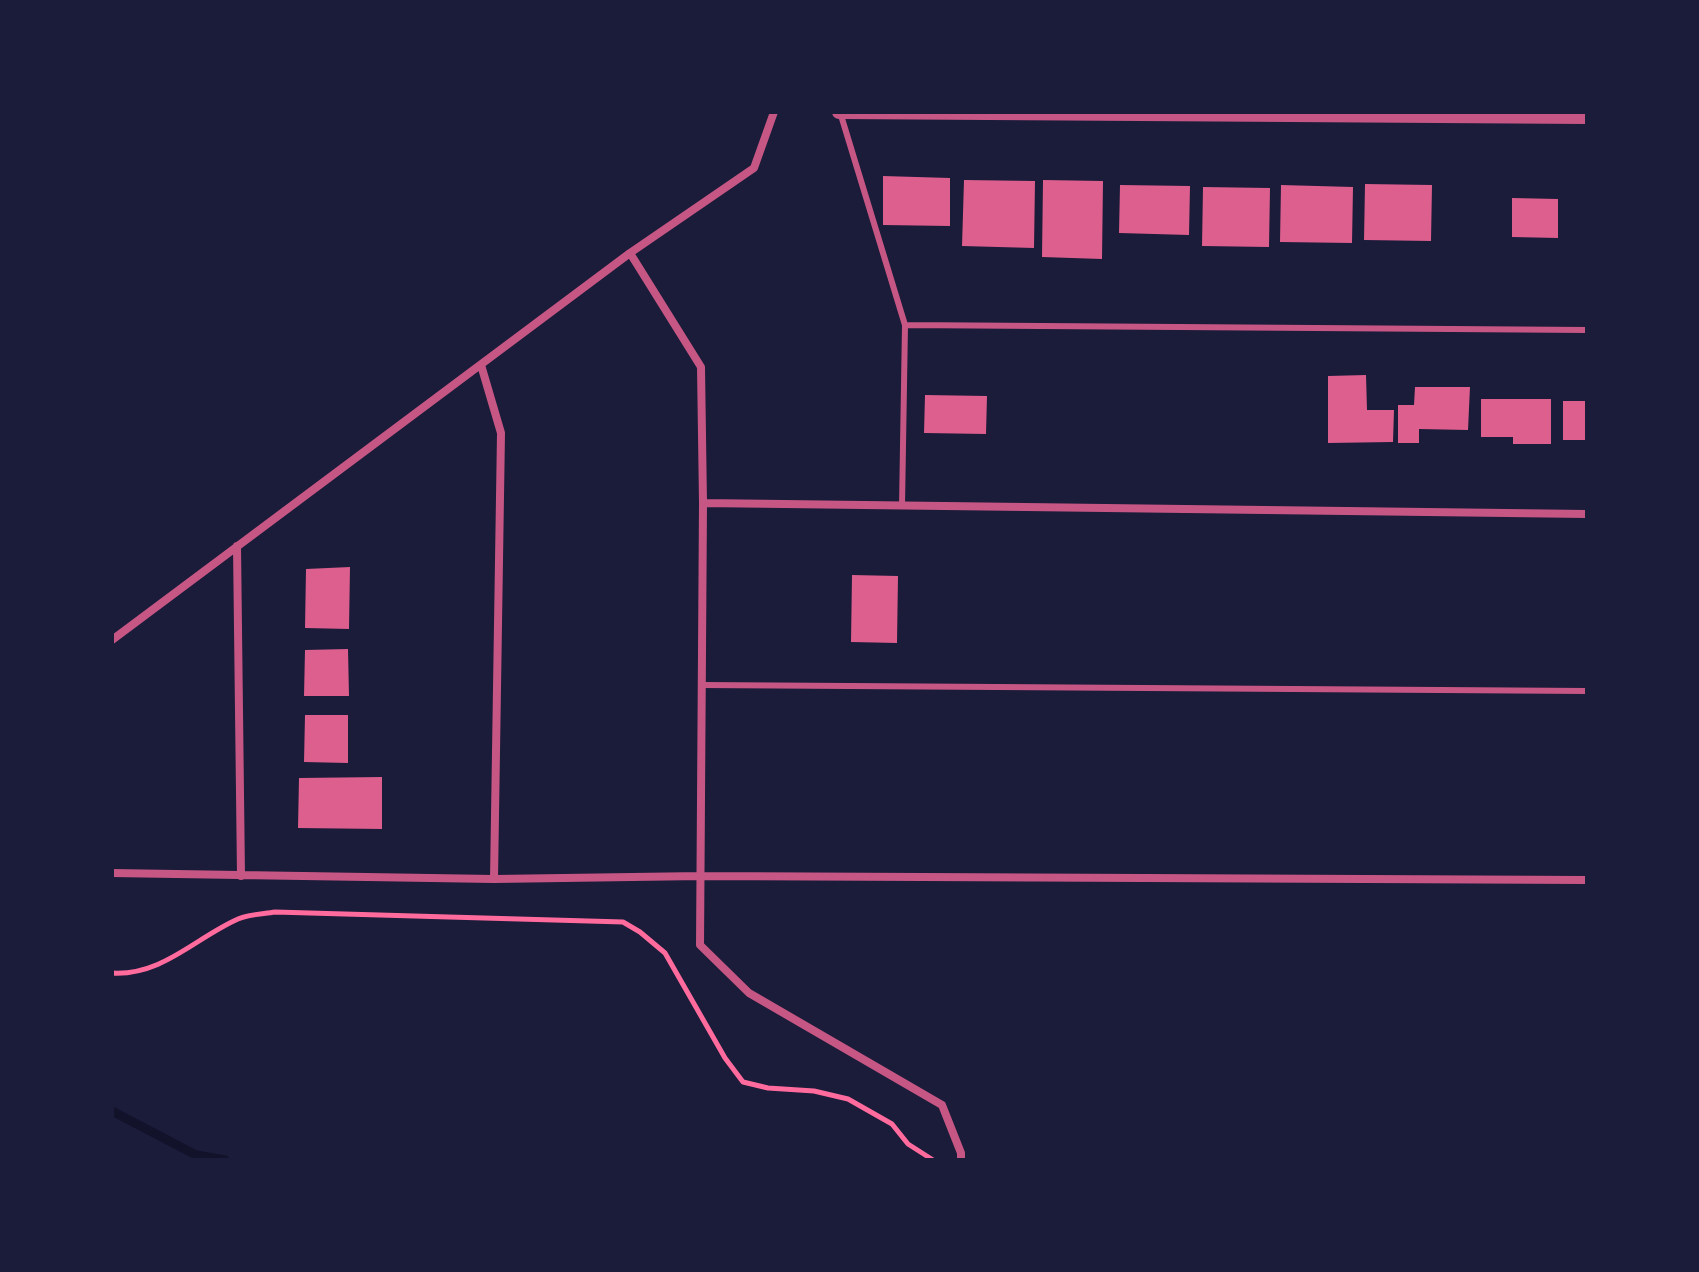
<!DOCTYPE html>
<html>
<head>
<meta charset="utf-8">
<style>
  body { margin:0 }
  #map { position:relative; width:1699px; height:1272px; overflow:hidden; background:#1b1b3a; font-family:"PT Serif",serif }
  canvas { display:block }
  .frame { position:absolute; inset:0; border:114px solid #1b1b3a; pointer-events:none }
</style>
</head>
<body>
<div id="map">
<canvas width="1699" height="1272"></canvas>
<div class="frame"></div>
</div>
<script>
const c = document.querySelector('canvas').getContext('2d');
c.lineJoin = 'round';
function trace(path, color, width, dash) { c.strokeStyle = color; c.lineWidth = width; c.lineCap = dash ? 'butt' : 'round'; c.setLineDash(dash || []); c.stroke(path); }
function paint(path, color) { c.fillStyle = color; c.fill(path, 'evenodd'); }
trace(new Path2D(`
  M 112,1111 L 196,1155 L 225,1160`), '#12122b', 9);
paint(new Path2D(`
  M 883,176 L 950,178 L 950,226 L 883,225 Z
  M 964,180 L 1035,181 L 1034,248 L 962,246 Z
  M 1043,180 L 1103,181 L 1102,259 L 1042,257 Z
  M 1365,184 L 1432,185 L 1431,241 L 1364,240 Z
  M 1120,185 L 1190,186 L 1189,235 L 1119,233 Z
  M 1281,185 L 1353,187 L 1352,243 L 1280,242 Z
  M 1203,187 L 1270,188 L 1269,247 L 1202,246 Z
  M 1512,198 L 1558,199 L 1558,238 L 1512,237 Z
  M 1366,375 L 1367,410 L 1394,410 L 1393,442 L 1328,443 L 1328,376 Z
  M 1415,387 L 1470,387 L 1468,430 L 1419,429 L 1419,443 L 1398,443 L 1398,405 L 1414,405 Z
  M 925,395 L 987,396 L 986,434 L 924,433 Z
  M 1481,399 L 1551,399 L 1551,444 L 1513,444 L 1513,437 L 1481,437 Z
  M 1563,401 L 1587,401 L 1587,440 L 1563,440 Z
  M 350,567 L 349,629 L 305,628 L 306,569 Z
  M 852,575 L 898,576 L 897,643 L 851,642 Z
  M 348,649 L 349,696 L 304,696 L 305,650 Z
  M 305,715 L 348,715 L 348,763 L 304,762 Z
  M 382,777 L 382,829 L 298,828 L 299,778 Z`), '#dd5f8e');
trace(new Path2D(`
  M 112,973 C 162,976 195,938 238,919 C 249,914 263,914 275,912 L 623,922 L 640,932 L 665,953 L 725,1058 L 743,1082 L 768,1088 L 814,1091 L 848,1099 L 892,1124 L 908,1144 L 933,1160`), '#ff6b9d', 5);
trace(new Path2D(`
  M 840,112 L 905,325 L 902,506
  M 905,325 L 1587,330
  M 702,685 L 1587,691`), '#c65784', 6);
trace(new Path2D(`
  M 630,253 L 701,367 L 703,503 L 700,945 L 749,993 L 942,1105 L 961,1153 L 961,1160
  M 481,365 L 501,433 L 494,879
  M 703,503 L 1587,514
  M 237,546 L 241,876
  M 112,640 L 630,253 L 754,168 L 774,112
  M 112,873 L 494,879 L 701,876 L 1587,880`), '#c65784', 8);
trace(new Path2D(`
  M 839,112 L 1587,117`), '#c65784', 14);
</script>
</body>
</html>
